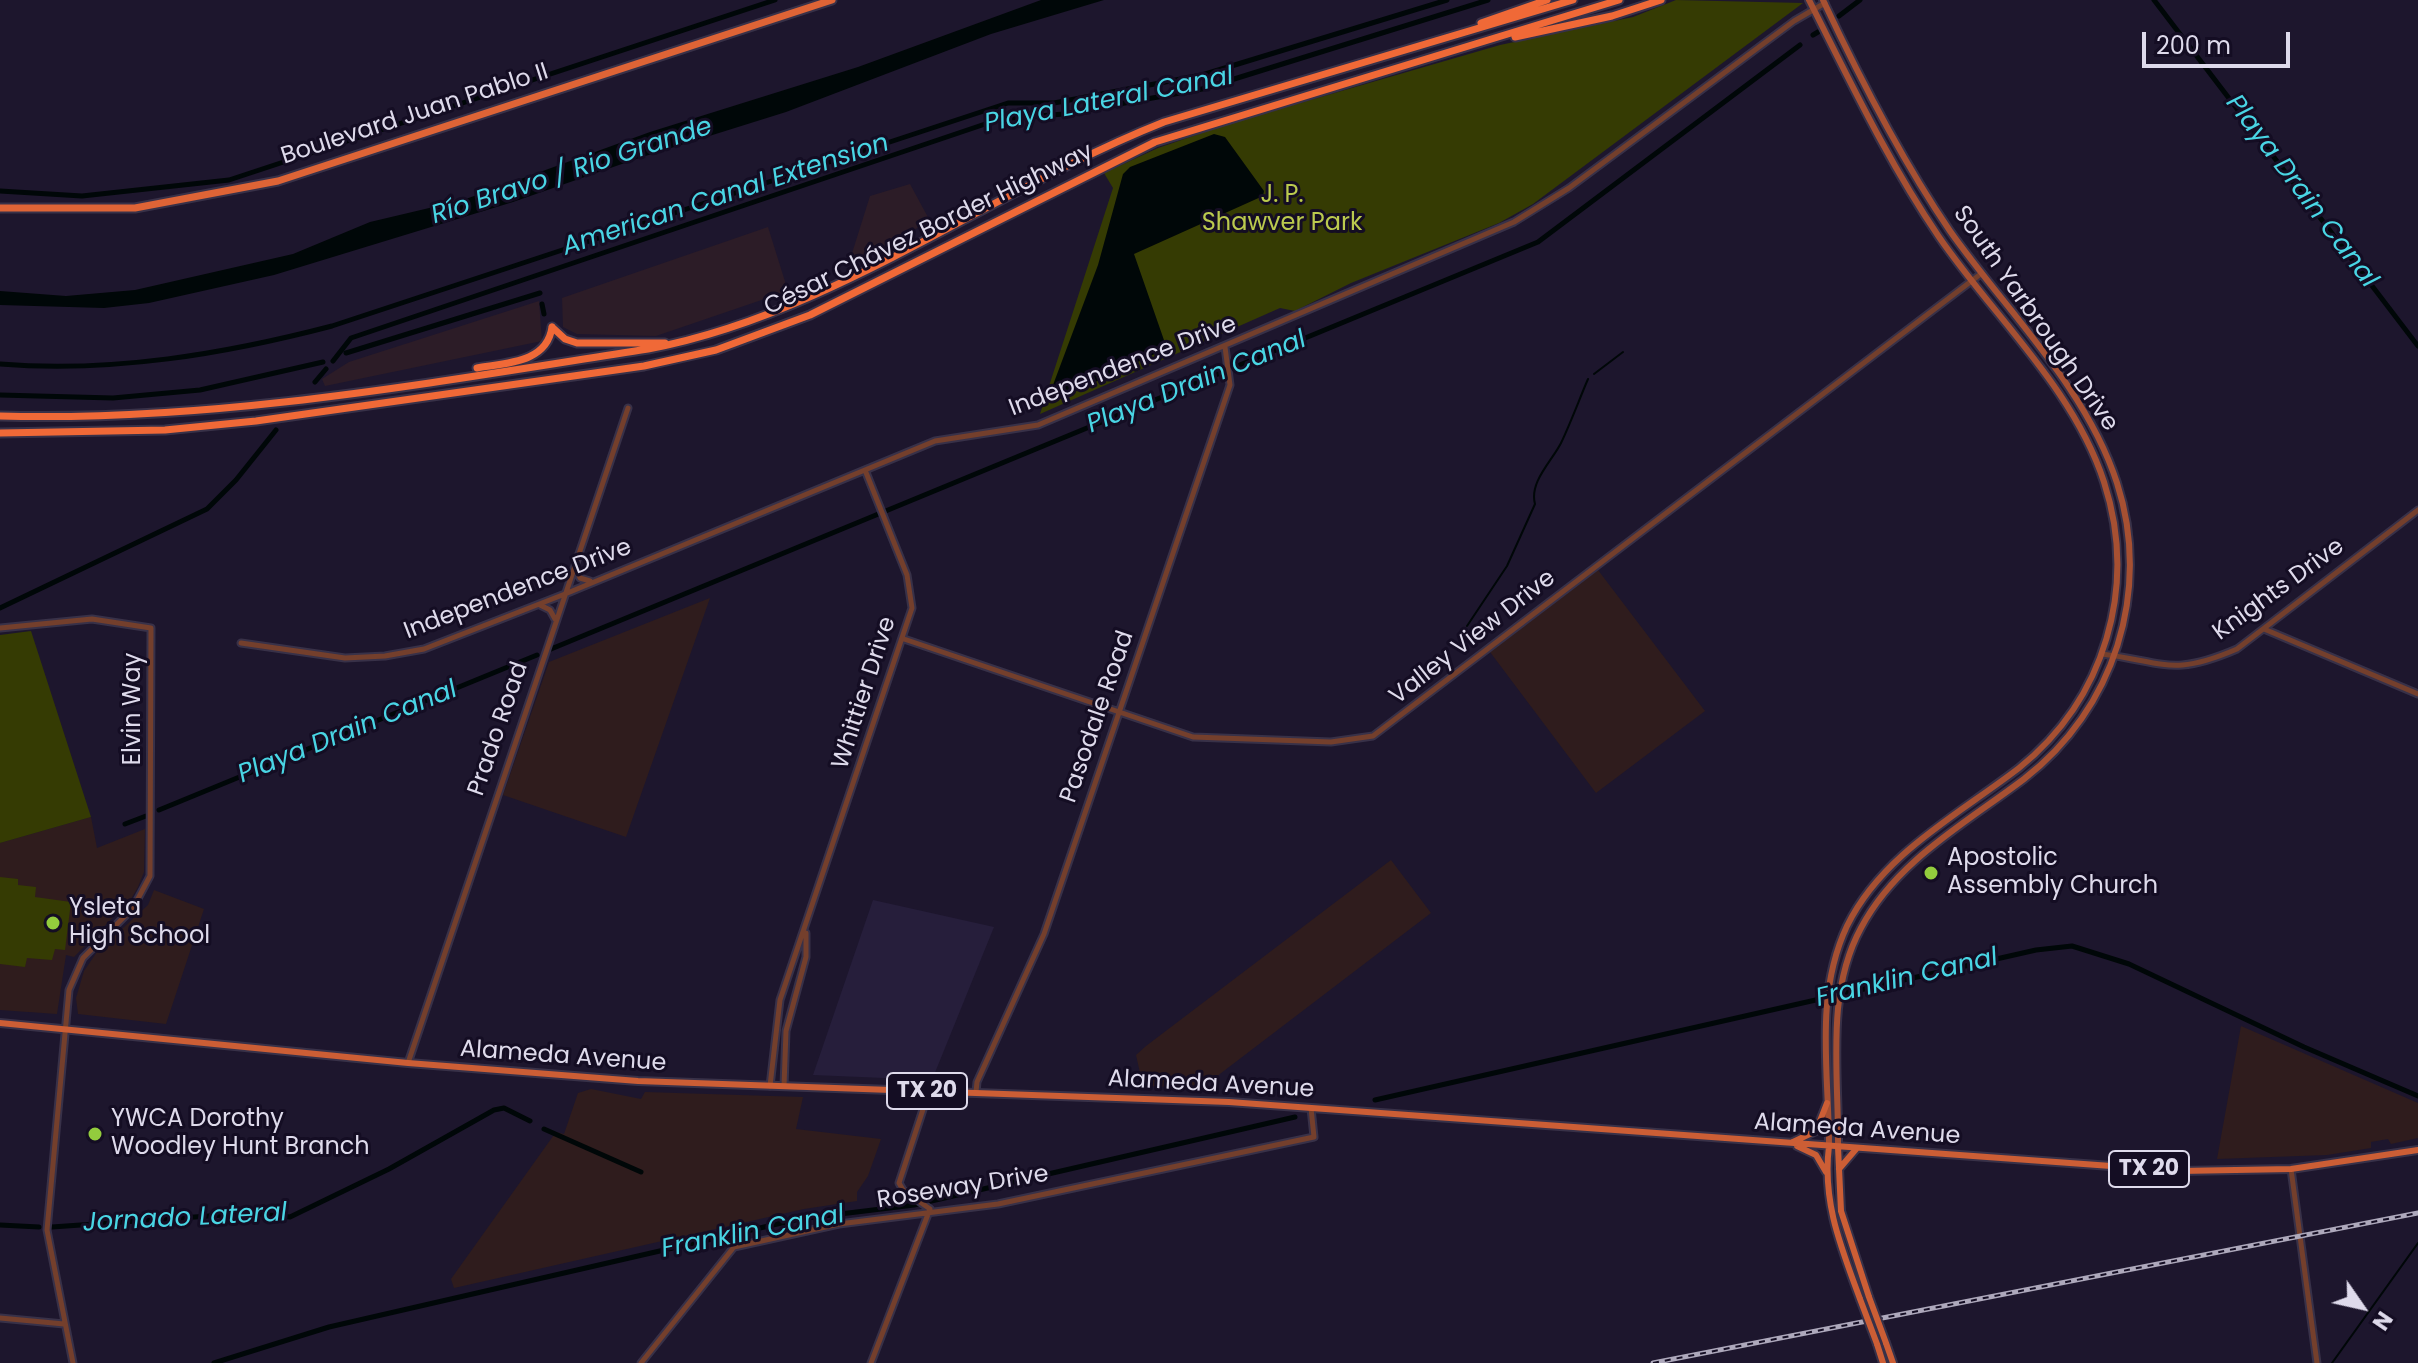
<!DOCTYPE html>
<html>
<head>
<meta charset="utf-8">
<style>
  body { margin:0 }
  #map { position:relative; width:2418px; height:1363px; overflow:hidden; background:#1d162d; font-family:Poppins,sans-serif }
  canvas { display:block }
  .north { position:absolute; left:2322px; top:1267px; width:80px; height:80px; -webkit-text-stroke:6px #140d23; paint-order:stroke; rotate:124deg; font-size:22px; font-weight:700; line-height:32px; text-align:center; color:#dedaeb }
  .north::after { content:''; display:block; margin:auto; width:28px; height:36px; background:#dedaeb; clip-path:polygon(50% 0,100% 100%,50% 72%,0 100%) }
  .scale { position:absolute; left:2142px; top:32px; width:148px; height:36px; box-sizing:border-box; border:4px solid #dedaeb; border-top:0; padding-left:10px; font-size:24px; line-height:28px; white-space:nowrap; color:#dedaeb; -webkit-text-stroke:6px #140d23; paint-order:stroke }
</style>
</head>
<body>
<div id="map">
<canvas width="2418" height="1363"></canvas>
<div class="north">N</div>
<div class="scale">200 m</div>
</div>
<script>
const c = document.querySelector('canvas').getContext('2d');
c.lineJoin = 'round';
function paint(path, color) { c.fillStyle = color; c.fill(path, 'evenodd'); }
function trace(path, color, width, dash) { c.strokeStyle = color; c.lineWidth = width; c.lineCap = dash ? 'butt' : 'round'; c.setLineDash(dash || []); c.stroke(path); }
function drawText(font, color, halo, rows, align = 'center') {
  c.font = font + ' Poppins,sans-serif'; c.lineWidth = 6; c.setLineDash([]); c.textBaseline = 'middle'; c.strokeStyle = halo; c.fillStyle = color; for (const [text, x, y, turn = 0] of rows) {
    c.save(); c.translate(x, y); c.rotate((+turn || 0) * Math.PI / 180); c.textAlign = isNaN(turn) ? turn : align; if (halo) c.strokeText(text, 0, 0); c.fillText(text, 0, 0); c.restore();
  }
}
paint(new Path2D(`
  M 873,900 L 994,927 L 932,1080 L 813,1075 Z`), '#261e3b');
paint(new Path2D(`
  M 910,184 L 930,221 L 848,266 L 870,196 Z
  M 768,227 L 788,291 L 656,336 L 577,334 L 563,327 L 562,298 Z
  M 539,301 L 542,341 L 325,386 L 322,379 L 349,362 Z`), '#2c1c27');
paint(new Path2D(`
  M 1598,570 L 1705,711 L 1596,793 L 1490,652 Z
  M 710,598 L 626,837 L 503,795 L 549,662 Z
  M 91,817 L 97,848 L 145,829 L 144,872 L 138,887 L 131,899 L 74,957 L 66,955 L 57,1014 L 0,1010 L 0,843 Z
  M 1391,860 L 1431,913 L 1212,1080 L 1197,1088 L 1143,1086 L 1136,1055 L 1146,1046 Z
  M 154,890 L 204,909 L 166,1024 L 78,1014 L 76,998 L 84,971 L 97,952 L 148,905 Z
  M 2241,1026 L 2418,1103 L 2418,1138 L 2391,1144 L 2388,1139 L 2371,1142 L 2371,1148 L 2327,1155 L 2217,1159 Z
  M 591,1089 L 641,1099 L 645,1092 L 803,1097 L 796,1129 L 881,1139 L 868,1176 L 857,1192 L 857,1201 L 804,1209 L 454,1288 L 451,1279 L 556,1132 L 564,1134 L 578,1093 Z`), '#2f1c1d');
paint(new Path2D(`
  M 1676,0 L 1803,3 L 1533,204 L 1499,223 L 1351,283 L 1295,311 L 1280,308 L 1040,414 L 1113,188 L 1104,173 L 1158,148 L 1231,123 L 1500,45 L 1633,17 Z
  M 31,631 L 91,817 L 0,843 L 0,635 Z
  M 0,877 L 18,879 L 18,885 L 36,887 L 35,897 L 71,902 L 65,950 L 55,949 L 52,960 L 27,958 L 25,967 L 0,964 Z`), '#353b03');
paint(new Path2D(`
  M 1041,0 L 1104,0 L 991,34 L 786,112 L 639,158 L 513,202 L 274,275 L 149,303 L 104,308 L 0,305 L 0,291 L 66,296 L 135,290 L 293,254 L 370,222 L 463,200 L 650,132 L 858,67 Z
  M 1214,134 L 1225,137 L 1264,191 L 1263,196 L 1134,254 L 1165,343 L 1161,351 L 1057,400 L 1050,393 L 1098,265 L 1123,174 L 1130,167 Z`), '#000708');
trace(new Path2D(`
  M 1594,374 L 1623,352
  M 1467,626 L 1507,566 L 1535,504 C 1529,482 1552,461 1561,443 C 1571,422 1579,400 1588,379
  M 2332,1363 L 2418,1243`), '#000708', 2);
trace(new Path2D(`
  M 2154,0 L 2418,346
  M 1839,16 L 1860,0
  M 1813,35 L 1818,32
  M 0,191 L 82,196 L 229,180 L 775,0
  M 542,304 L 544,314
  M 346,353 L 540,293
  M 333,361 L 351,338 L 1000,119 L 1064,114 L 1202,89 L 1488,0
  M 0,364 C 112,373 225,354 332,326 L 1008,103 L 1054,103 L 1202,75 L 1447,0
  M 315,382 L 326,369
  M 0,395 L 113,398 L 200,390 L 323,362
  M 0,608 L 207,509 L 236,480 L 276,430
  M 551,649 L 1538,242 L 1800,45
  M 159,810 L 537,655
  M 125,824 L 146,816
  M 1375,1100 L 2036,950 L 2072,946 L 2129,964 L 2304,1047 L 2418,1096
  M 544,1129 L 641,1172
  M 0,1225 L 39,1227
  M 52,1227 L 252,1213 L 290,1217 L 389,1169 L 494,1110 L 504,1108 L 530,1121
  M 214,1363 L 329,1327 L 799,1219 L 914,1205 L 1295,1117`), '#000708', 5);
const tertiary = new Path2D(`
  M 576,567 L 580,578 L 590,581
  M 540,605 L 550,610 L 555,619
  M 0,628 L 92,619 L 151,628 L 150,876 L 133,908 L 83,958 L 69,990 L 47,1230 L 73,1363
  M 2264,629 L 2418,694
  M 904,639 L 1193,737 L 1331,742 L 1373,736 L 1982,273
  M 241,643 L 345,658 L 385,656 L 424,649 L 565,594 L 935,441 L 1038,425 L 1514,222 L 1569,188 L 1794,21 L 1825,3
  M 2102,654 C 2165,662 2172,677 2237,649 L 2418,510
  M 408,1063 L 628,408
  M 770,1086 L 780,1000 L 912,608 L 907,575 L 865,470
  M 784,1086 L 786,1031 L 806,957 L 806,933
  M 976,1092 L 977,1082 L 1044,934 L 1230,385 L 1225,347
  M 2291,1169 L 2317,1363
  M 0,1318 L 64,1324
  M 641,1363 L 734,1247 L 839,1224 L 998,1204 L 1314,1137 L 1311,1108
  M 871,1363 L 930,1209 L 903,1190 L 899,1183 L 929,1091`);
const secondary = new Path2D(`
  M 1809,0 C 1850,81 1888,162 1939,237 C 1994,317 2074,389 2104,482 C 2138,587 2105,699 2019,768 C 1958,815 1882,854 1847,926 C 1814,996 1829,1072 1829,1146
  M 1823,0 C 1860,79 1901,159 1950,231 C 2007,312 2086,387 2117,483 C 2152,591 2114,710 2024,779 C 1966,823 1896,861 1861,928 C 1825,994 1839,1074 1838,1147`);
const primary = new Path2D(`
  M 0,1023 L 408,1063 L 638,1081 L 1229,1102 L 2180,1171 L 2291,1169 L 2418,1150
  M 1793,1142 L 1816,1131 L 1827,1103
  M 1797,1146 L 1816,1155 L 1826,1172
  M 1829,1146 C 1822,1202 1841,1247 1860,1299
  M 1838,1147 L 1841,1211 L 1869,1297
  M 1839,1169 L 1857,1148
  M 1886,1343 L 1893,1363
  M 1877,1344 L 1883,1363`);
const trunk = new Path2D(`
  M 0,208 L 135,208 L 278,181 L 832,0`);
const motorway = new Path2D(`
  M 1481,23 L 1547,0
  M 1515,37 L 1612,16 L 1661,0
  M 552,327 L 565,339 L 577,343 L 665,343
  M 477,368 C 506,363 547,363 552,327
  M 0,416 C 217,422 435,382 648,349 C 831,315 992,190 1164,122 L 1573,0
  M 0,433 L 165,430 L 256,421 L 644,366 L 716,350 L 810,315 L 1155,142 L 1619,0`);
trace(tertiary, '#383148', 9);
trace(secondary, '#383148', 10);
trace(primary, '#383148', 10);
trace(trunk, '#383148', 11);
trace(motorway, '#383148', 11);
trace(tertiary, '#743f2c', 5);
trace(secondary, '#a65032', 6);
trace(primary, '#cc5e35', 6);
trace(trunk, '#de6436', 7);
trace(motorway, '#f06937', 7);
const rail = new Path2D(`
  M 1653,1363 L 2418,1213`);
trace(rail, '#ada8bb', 5);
trace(rail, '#140d23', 2, [6]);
const primaryBridge = new Path2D(`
  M 1869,1297 L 1886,1343
  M 1860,1299 L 1877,1344`);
trace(primaryBridge, '#383148', 10, []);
trace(primaryBridge, '#cc5e35', 6);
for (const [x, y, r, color] of [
  [1931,873,8,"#93cc3d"],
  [53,923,8,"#93cc3d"],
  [95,1134,8,"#93cc3d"]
]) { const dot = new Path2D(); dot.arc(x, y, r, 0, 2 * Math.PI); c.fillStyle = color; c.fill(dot); trace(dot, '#140d23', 3); }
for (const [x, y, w] of [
  [927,1091,80],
  [2149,1169,80]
]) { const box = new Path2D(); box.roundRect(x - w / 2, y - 18, w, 36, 6); c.fillStyle = '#140d23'; c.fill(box); trace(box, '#dedaeb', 2); }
drawText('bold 22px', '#dedaeb', null, [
  ["TX 20",927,1091],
  ["TX 20",2149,1169]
]);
drawText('24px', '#dedaeb', '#140d23', [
  ["Boulevard Juan Pablo II",415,115,-18],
  ["César Chávez Border Highway",929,230,-26],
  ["South Yarbrough Drive",2035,319,55],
  ["Independence Drive",1123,367,-21],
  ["Independence Drive",518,590,-21],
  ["Knights Drive",2279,590,-36],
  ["Valley View Drive",1473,638,-38],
  ["Whittier Drive",865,693,-72],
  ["Elvin Way",134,709,-90],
  ["Pasodale Road",1098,717,-71],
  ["Prado Road",499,729,-71],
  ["Alameda Avenue",563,1057,4],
  ["Alameda Avenue",1211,1085,3],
  ["Alameda Avenue",1857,1130,4],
  ["Roseway Drive",963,1188,-9]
]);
drawText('24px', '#bbca4e', '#140d23', [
  ["J. P.",1282,196],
  ["Shawver Park",1282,224]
]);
drawText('24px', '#dedaeb', '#140d23', [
  ["Apostolic",1947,859],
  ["Assembly Church",1947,887],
  ["Ysleta",69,909],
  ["High School",69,937],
  ["YWCA Dorothy",111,1120],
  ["Woodley Hunt Branch",111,1148]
], 'left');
drawText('italic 26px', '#49d5e4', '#140d23', [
  ["Playa Lateral Canal",1109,101,-11],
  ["Río Bravo / Rio Grande",572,172,-18],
  ["Playa Drain Canal",2301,192,53],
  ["American Canal Extension",726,196,-18],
  ["Playa Drain Canal",1197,383,-22],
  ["Playa Drain Canal",348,733,-22],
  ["Franklin Canal",1907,979,-13],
  ["Jornado Lateral",185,1219,-3],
  ["Franklin Canal",753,1233,-11]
]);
</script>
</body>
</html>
